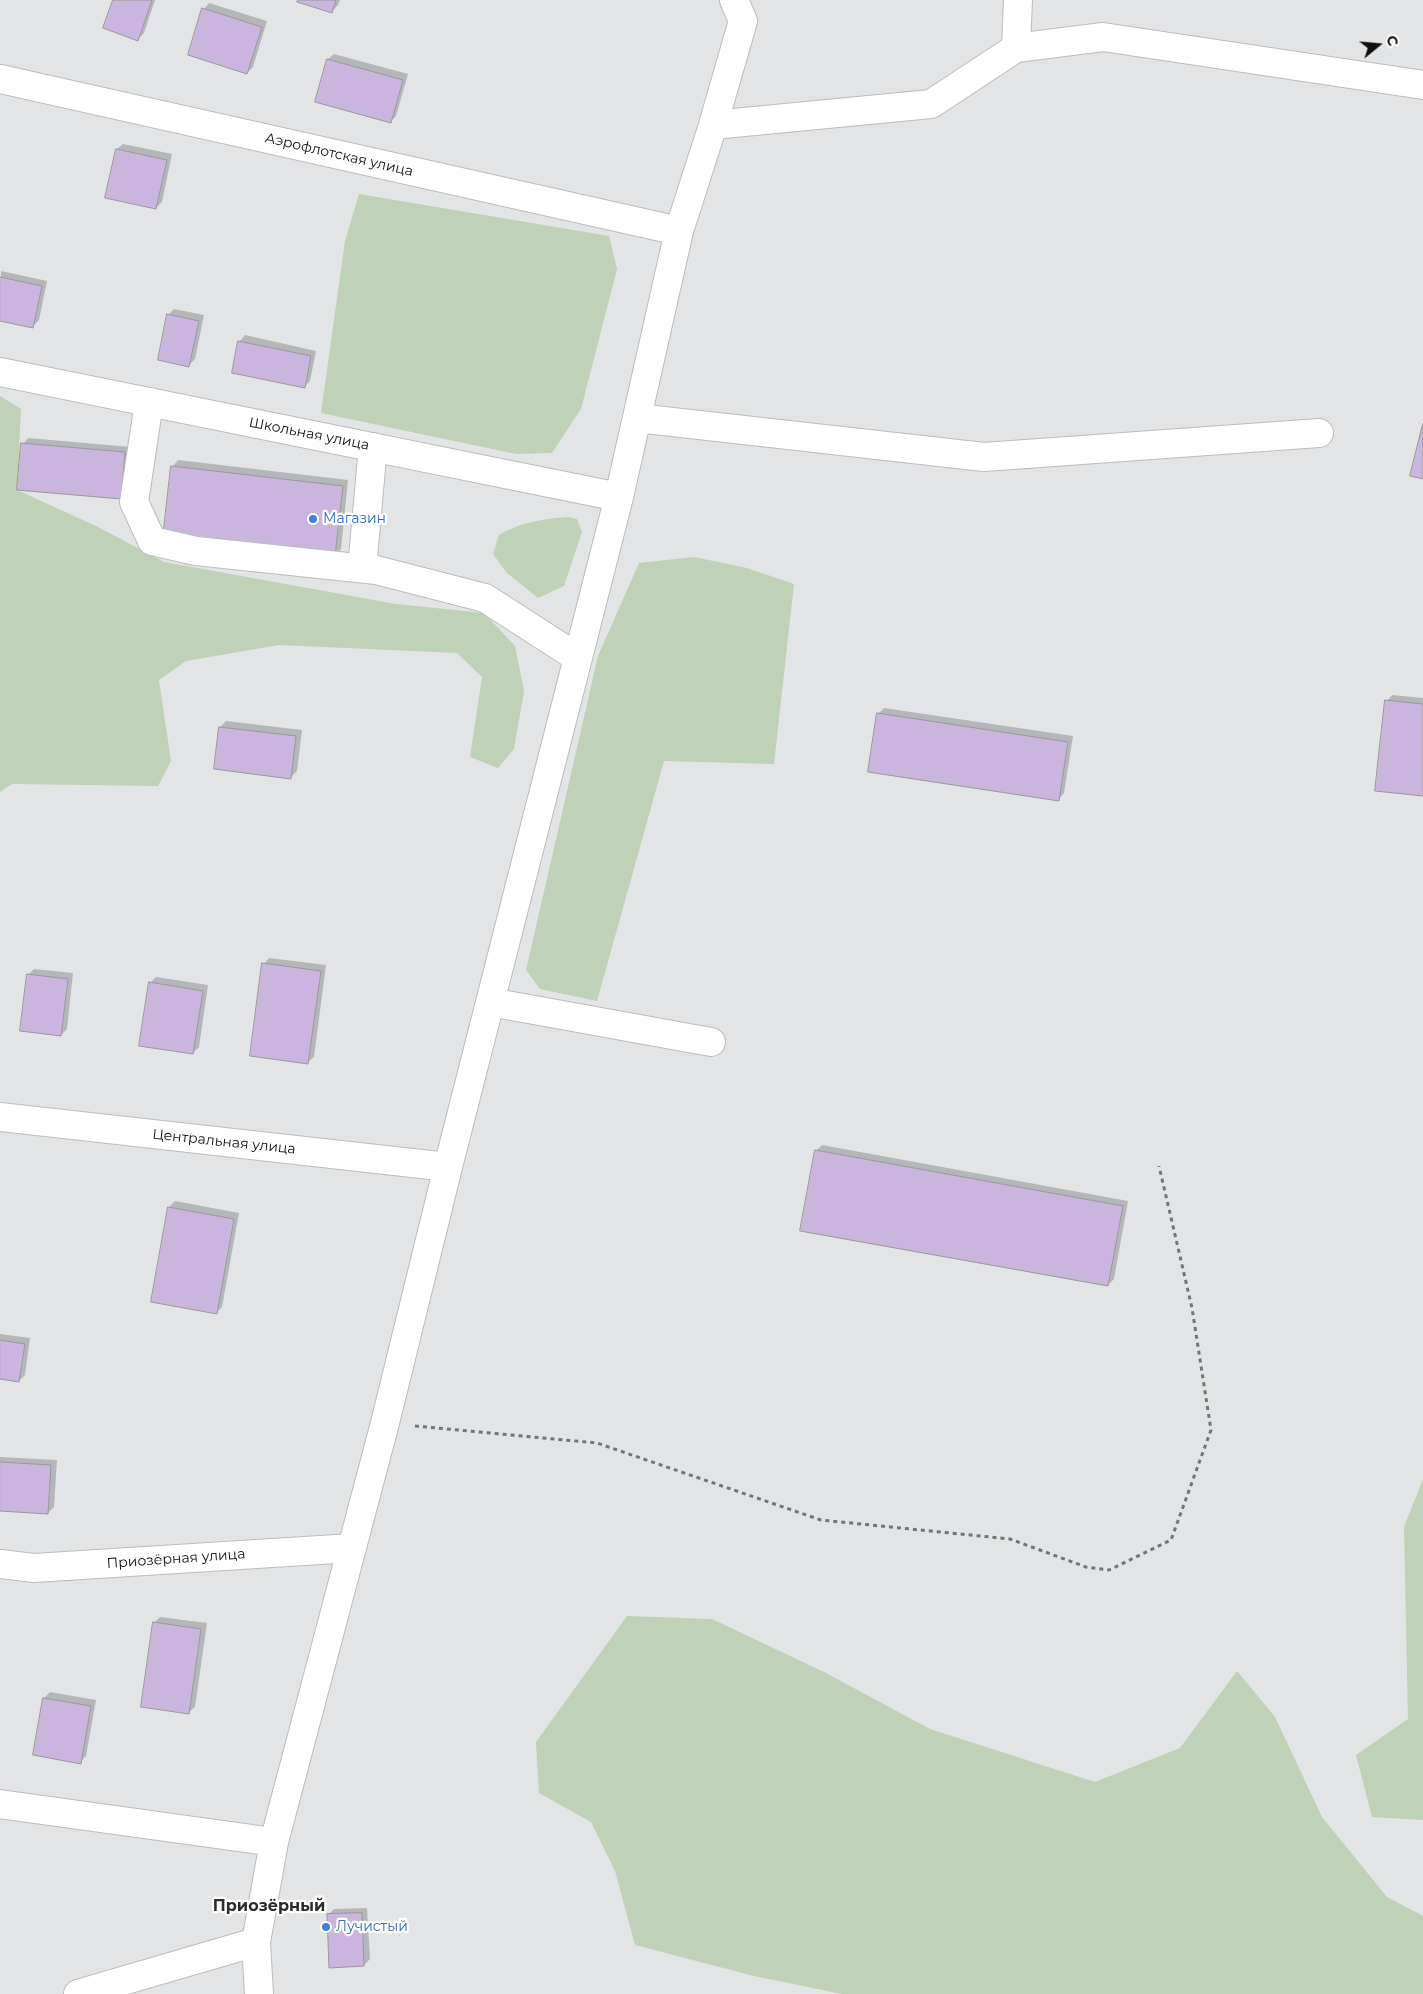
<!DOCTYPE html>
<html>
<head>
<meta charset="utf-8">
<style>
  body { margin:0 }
  #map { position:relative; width:1423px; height:1994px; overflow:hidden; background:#e3e4e5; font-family:Montserrat,sans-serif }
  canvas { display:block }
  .north { position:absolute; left:1353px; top:20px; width:50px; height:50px; -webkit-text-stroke:4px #fff; paint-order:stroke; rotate:73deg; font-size:14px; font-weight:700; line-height:20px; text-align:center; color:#0e0e0f }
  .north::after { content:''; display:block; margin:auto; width:18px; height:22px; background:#0e0e0f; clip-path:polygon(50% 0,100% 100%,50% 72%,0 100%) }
</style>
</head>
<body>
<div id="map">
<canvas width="1423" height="1994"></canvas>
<div class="north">С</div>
</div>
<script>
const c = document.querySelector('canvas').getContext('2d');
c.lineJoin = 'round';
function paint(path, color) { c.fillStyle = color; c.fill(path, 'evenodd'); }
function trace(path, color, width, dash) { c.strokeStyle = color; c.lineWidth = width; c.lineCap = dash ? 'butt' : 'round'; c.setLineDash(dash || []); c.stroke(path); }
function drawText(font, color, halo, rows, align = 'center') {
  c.font = font + ' Montserrat,sans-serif'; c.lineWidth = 4.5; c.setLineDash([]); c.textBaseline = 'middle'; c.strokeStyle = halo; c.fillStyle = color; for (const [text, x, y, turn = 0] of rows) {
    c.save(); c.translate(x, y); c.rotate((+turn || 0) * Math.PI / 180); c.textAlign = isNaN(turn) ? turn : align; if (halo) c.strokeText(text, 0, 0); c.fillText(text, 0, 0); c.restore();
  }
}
paint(new Path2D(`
  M 359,194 L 609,236 L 617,269 L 581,409 L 552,453 L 516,454 L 321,413 L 345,241 Z
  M 0,396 L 21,409 L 17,490 L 98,527 L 164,562 L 396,604 L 484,613 L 515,646 L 524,691 L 514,749 L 498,768 L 470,757 L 482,677 L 457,653 L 279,645 L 186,661 L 159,680 L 171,761 L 158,786 L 12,784 L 0,792 Z
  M 568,517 L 577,519 L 582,532 L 564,586 L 538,598 L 507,573 L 493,554 L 499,535 C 521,522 543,519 568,517 Z
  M 694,557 L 747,568 L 794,584 L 774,764 L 664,761 L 597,1001 L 540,989 L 526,970 L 598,656 L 639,563 Z
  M 1423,1479 L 1423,1820 L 1372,1817 L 1356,1755 L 1408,1719 L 1404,1527 Z
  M 627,1616 L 712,1619 L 824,1672 L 930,1729 L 1095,1782 L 1180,1748 L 1237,1671 L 1275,1717 L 1322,1817 L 1387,1897 L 1423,1916 L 1423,1994 L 842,1994 L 754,1976 L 635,1945 L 615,1871 L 591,1822 L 539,1793 L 536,1742 Z`), '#bfd1b7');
paint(new Path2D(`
  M 115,0 L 155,0 L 144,33 L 138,39 Z
  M 299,0 L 340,0 L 338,5 L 332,11 Z
  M 209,3 L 267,21 L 253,67 L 247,73 L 204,9 Z
  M 334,54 L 408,74 L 396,116 L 390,122 L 328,59 Z
  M 123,144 L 172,154 L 162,202 L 156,208 L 117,149 Z
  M 1,271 L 47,281 L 39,320 L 33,326 L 0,319 Z
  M 174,309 L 204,315 L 195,359 L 189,365 L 168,315 Z
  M 245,335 L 316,351 L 310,381 L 304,387 L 240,341 Z
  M 28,438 L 131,447 L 121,498 L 23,444 Z
  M 178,460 L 348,480 L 341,549 L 335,555 L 173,466 Z
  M 1392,695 L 1423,698 L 1423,795 L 1387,701 Z
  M 884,708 L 1073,736 L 1064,793 L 1059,799 L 878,714 Z
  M 226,721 L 302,730 L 297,771 L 291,777 L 220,727 Z
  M 269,958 L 326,965 L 314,1057 L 308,1062 L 264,964 Z
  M 34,969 L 73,973 L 67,1029 L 61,1035 L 28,975 Z
  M 156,977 L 208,985 L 199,1047 L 193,1053 L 150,983 Z
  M 822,1145 L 1128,1201 L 1114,1279 L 1108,1285 L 816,1151 Z
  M 175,1201 L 239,1213 L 222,1307 L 216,1313 L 169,1207 Z
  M 0,1334 L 30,1338 L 25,1375 L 19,1381 L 0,1378 Z
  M 0,1457 L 57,1460 L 54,1507 L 48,1513 L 0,1510 Z
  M 160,1617 L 207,1623 L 195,1707 L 189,1712 L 154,1623 Z
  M 50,1692 L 96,1700 L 86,1756 L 80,1762 L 44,1698 Z
  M 367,1908 L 370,1959 L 364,1965 L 328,1915 L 334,1909 Z`), '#0003');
const building = new Path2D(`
  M 113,0 L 152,0 L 138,41 L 103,28 Z
  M 298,0 L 336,0 L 332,13 L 297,2 Z
  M 202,8 L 262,27 L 247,74 L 188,55 Z
  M 327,59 L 403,80 L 391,123 L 315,102 Z
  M 116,149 L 167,160 L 156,209 L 105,198 Z
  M 0,277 L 42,286 L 33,328 L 0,321 Z
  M 167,314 L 199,321 L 189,367 L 158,360 Z
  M 238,341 L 311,356 L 305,388 L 232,373 Z
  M 1423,423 L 1423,479 L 1410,476 Z
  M 21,443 L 125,452 L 121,499 L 17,490 Z
  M 171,466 L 343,486 L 335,556 L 163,537 Z
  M 1385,700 L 1423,704 L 1423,796 L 1375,791 Z
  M 877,713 L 1068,742 L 1059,801 L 868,772 Z
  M 219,727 L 296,736 L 291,779 L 214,769 Z
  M 262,963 L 321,971 L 308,1064 L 250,1056 Z
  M 27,974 L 68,979 L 61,1036 L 20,1031 Z
  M 149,982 L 203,991 L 193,1054 L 139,1046 Z
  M 815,1150 L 1123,1206 L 1108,1286 L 800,1231 Z
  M 168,1207 L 234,1219 L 217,1314 L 151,1302 Z
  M 0,1340 L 25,1344 L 19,1382 L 0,1379 Z
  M 0,1462 L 51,1465 L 48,1514 L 0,1511 Z
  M 153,1622 L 201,1629 L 189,1714 L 141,1707 Z
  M 43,1698 L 91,1706 L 81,1764 L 33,1755 Z
  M 362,1913 L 364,1966 L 329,1968 L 327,1914 Z`);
paint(building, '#c9b5de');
trace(building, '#989899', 1);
const minor = new Path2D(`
  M 1016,48 L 1018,0
  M 0,79 L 679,231
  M 713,125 L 931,104 L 1016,48 L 1103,37 L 1423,85
  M 0,372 L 619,497
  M 151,402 L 148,409 L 134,502 L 152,541 L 196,551 L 376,570 L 485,598 L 578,658
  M 637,418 L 984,457 L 1319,433
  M 362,568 L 373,447
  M 490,1002 L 711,1042
  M 0,1117 L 448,1167
  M 0,1564 L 34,1568 L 352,1548
  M 0,1804 L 274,1842
  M 78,1994 L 256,1942
  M 259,1994 L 256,1942 L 274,1842 L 385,1423 L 448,1167 L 619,497 L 679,231 L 713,125 L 743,21 L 734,0`);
trace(minor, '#bcbcbd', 30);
trace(new Path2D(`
  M 415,1426 L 597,1443 L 821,1520 L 1010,1539 L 1086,1567 L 1109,1570 L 1171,1540 L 1211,1430 L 1192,1308 L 1159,1166`), '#737475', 3, [4, 4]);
trace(minor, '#fff', 28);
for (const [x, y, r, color] of [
  [313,519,5,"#3f7fe0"],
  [326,1927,5,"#3f7fe0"]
]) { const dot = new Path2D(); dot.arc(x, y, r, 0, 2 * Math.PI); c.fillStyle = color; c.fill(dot); trace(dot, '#fff', 2); }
drawText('14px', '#0e0e0f', '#fff', [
  ["Аэрофлотская улица",339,155,13],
  ["Школьная улица",309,434,11],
  ["Центральная улица",224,1142,6],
  ["Приозёрная улица",176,1559,-4]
]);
drawText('14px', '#366cbe', '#fff', [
  ["Магазин",323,519],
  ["Лучистый",336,1927]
], 'left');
drawText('bold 16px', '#2b2b2c', '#fff', [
  ["Приозёрный",269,1906]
]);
</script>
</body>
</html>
